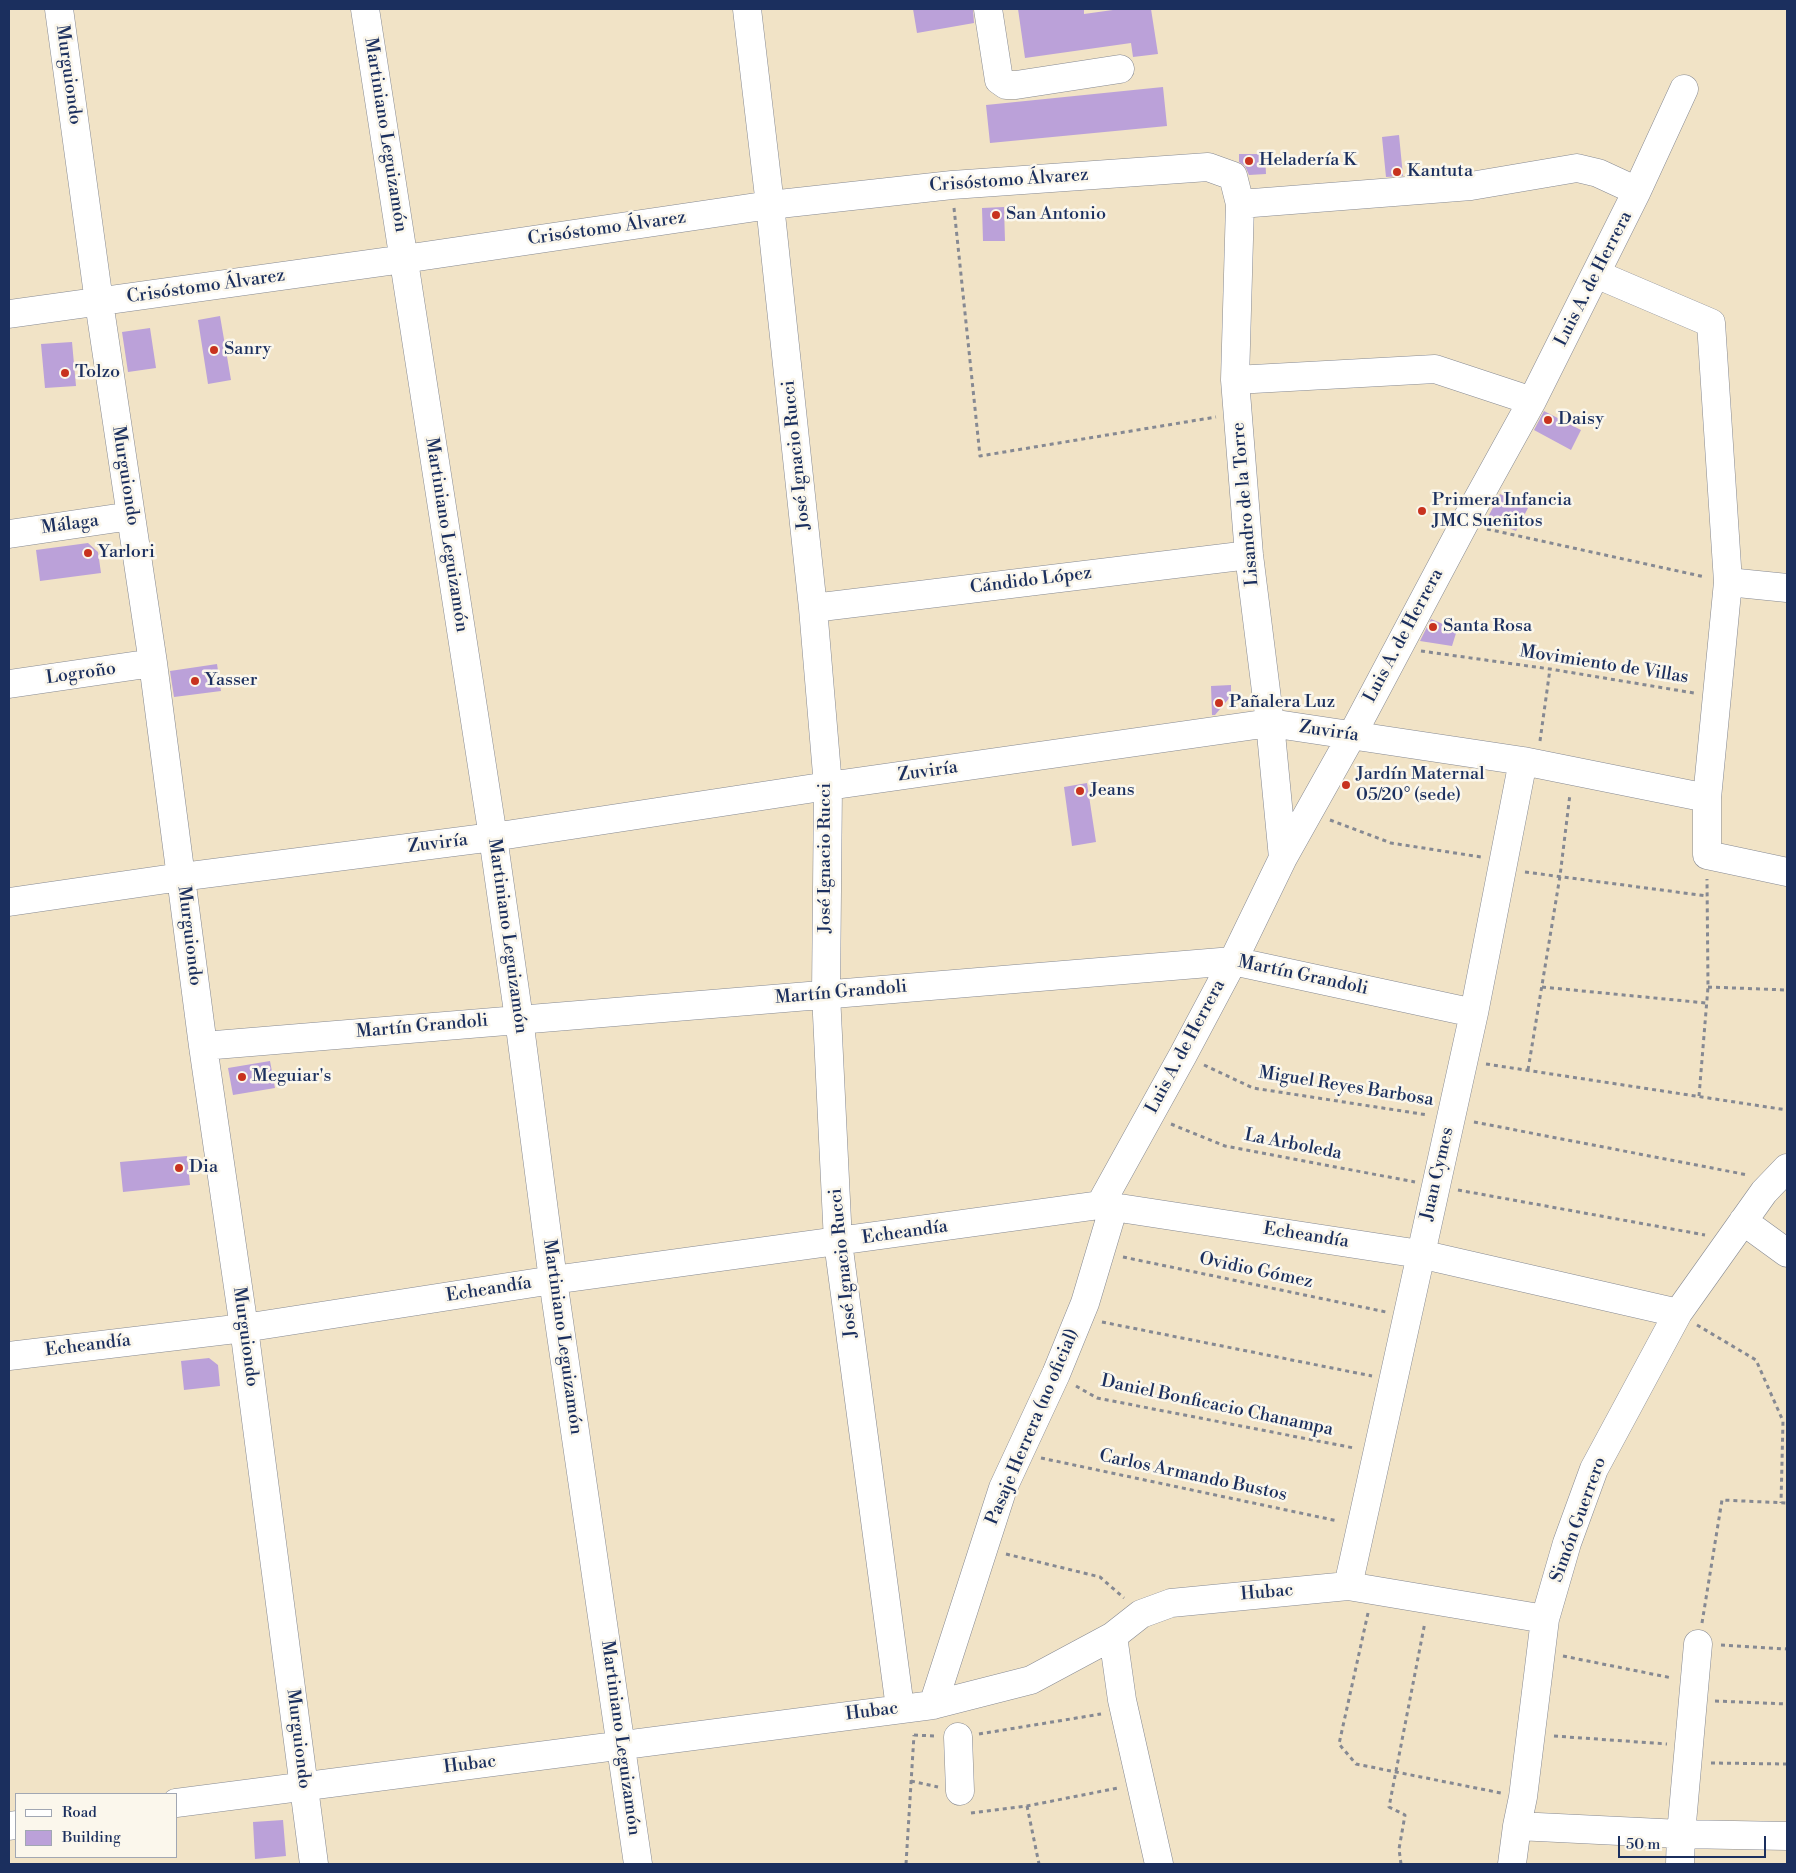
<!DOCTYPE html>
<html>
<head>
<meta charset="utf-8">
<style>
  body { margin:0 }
  #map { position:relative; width:1796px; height:1873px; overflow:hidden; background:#f1e3c6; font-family:"Libre Bodoni",serif }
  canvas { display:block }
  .frame { position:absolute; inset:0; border:10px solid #1b2f5e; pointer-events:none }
  .legend { position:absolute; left:15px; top:1793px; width:162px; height:65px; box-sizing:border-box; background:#fbf7ec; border:1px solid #a1a7b3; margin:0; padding:6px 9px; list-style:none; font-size:15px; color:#1b2f5e }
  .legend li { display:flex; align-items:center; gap:10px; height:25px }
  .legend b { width:25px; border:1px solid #a1a7b3 }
  .scale { position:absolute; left:1618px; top:1836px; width:148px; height:22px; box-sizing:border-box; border:2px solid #1b2f5e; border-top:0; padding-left:6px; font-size:15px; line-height:18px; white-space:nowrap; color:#1b2f5e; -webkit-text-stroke:4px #fbf7ec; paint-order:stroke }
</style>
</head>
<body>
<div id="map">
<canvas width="1796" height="1873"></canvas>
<div class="frame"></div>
<ul class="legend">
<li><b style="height:6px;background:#fff"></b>Road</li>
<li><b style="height:14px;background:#bba1d9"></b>Building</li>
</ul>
<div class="scale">50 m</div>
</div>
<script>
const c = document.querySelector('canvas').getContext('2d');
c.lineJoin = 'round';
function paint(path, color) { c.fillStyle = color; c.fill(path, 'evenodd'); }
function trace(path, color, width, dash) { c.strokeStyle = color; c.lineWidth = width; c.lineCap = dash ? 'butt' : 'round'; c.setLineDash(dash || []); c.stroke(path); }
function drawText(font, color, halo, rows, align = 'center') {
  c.font = font + ' "Libre Bodoni",serif'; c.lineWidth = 5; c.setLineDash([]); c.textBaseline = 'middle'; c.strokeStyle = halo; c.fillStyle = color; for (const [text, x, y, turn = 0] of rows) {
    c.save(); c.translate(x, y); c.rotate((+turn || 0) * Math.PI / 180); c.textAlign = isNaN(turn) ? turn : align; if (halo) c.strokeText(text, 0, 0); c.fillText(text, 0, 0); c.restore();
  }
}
paint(new Path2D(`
  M 913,9 L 973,9 L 974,23 L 917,33 Z
  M 1018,9 L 1084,9 L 1084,14 L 1120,9 L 1151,9 L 1158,54 L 1133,57 L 1131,43 L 1025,58 Z
  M 1163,87 L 1167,126 L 990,143 L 986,105 Z
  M 1399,135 L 1403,176 L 1386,177 L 1382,137 Z
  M 1239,154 L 1265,154 L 1266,174 L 1249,175 L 1245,166 L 1239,162 Z
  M 1004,207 L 1005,241 L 983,241 L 982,208 Z
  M 220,316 L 231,380 L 208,384 L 198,320 Z
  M 150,328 L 156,368 L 128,372 L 122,332 Z
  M 72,342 L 76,386 L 45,388 L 41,344 Z
  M 1544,411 L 1581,430 L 1571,450 L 1534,430 Z
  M 1500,494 L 1528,508 L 1516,531 L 1487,519 Z
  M 88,543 L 98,552 L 101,573 L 40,581 L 36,550 Z
  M 1431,619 L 1457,630 L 1452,646 L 1420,641 Z
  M 217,664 L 221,691 L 174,697 L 170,671 Z
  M 1231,685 L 1231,696 L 1215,715 L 1212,715 L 1211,686 Z
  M 1087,783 L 1096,842 L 1072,846 L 1064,787 Z
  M 270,1061 L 275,1088 L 233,1095 L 228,1068 Z
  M 187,1156 L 190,1185 L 123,1192 L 120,1162 Z
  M 209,1358 L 218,1365 L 220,1386 L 184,1390 L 181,1361 Z
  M 283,1820 L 286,1856 L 255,1859 L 253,1822 Z`), '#bba1d9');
const minor = new Path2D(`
  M 59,9 L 99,302 L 153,663 L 203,1046 L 244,1328 L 314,1864
  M 365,9 L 493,837 L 519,1019 L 553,1280 L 638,1864
  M 747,9 L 770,205 L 813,608 L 828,786 L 826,994 L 838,1242 L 900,1708
  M 988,9 L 999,80 L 1006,85 L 1016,85 L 1120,69
  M 1240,204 L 1471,186 L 1577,168 L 1598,173 L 1637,191
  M 1596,274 L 1711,323 L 1728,582
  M 9,314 L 404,259 L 770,205 L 952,185 L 1208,167 L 1233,176 L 1240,204 L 1235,380 L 1249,555 L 1270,723 L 1283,858
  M 1235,380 L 1435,369 L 1532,401
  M 9,534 L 131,516
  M 813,608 L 1249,555
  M 9,684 L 153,663
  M 1707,798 L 1728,582 L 1787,588
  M 9,902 L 181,877 L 493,837 L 828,786 L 1270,723 L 1523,761 L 1707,798 L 1707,855 L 1787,872
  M 203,1046 L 1233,961 L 1474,1013
  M 1100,1205 L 1183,1055 L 1233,961 L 1283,858 L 1352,735 L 1464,524 L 1532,401 L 1637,191 L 1684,89
  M 1743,1221 L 1787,1253
  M 9,1356 L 244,1328 L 553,1280 L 1100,1205 L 1420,1254 L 1678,1313
  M 1348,1586 L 1474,1013 L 1523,761
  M 1113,1636 L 1122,1700 L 1159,1864
  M 933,1705 L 1003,1488 L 1056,1374 L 1085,1303 L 1114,1206
  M 958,1737 L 960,1791
  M 176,1803 L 933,1705 L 1031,1680 L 1113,1636 L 1141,1614 L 1171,1603 L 1348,1586 L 1545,1619
  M 9,1826 L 16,1825
  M 1517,1826 L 1681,1834 L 1787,1836
  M 1512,1864 L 1517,1826 L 1523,1797 L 1545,1619 L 1567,1543 L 1594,1469 L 1678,1313 L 1764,1192 L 1787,1168
  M 1680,1864 L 1681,1834 L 1698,1644`);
trace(minor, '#868992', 29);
trace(new Path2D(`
  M 954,208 L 980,456 L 1216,417
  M 1487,529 L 1705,577
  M 1421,651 L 1550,669 L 1694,693
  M 1540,741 L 1550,669
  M 1330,820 L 1391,843 L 1481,857
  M 1525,872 L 1707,896
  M 1542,987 L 1706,1003
  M 1708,987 L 1787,990
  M 1486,1064 L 1787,1110
  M 1204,1065 L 1253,1088 L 1428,1115
  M 1528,1070 L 1560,876 L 1570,794
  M 1699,1096 L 1708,987 L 1707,879
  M 1474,1122 L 1748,1175
  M 1171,1124 L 1225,1146 L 1415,1182
  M 1458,1190 L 1705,1235
  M 1123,1257 L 1386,1312
  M 1102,1322 L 1372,1376
  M 1697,1325 L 1756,1360 L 1783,1421 L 1781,1503
  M 1076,1386 L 1097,1398 L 1354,1448
  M 1041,1458 L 1338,1521
  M 1006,1554 L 1100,1577 L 1124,1598
  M 1368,1613 L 1339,1744 L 1356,1764 L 1501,1793
  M 1702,1623 L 1722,1500 L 1787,1503
  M 1721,1645 L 1787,1649
  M 1563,1656 L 1672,1678
  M 1715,1701 L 1787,1704
  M 979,1734 L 1101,1714
  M 914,1735 L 935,1736
  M 1554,1736 L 1667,1744
  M 1711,1763 L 1787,1764
  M 911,1781 L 938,1787
  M 1027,1806 L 1039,1864
  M 971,1813 L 1027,1806 L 1118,1788
  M 906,1864 L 914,1735
  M 1401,1864 L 1399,1849 L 1405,1815 L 1389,1807 L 1425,1622`), '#868992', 3, [4, 4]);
trace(minor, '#fff', 28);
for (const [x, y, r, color] of [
  [1249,161,5,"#c8321e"],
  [1397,172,5,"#c8321e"],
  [996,215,5,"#c8321e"],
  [214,350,5,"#c8321e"],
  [65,373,5,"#c8321e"],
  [1548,420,5,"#c8321e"],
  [1422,511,5,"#c8321e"],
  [88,553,5,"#c8321e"],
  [1433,627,5,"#c8321e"],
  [195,681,5,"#c8321e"],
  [1219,703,5,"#c8321e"],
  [1346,785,5,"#c8321e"],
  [1080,791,5,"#c8321e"],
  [242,1077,5,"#c8321e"],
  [179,1168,5,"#c8321e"]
]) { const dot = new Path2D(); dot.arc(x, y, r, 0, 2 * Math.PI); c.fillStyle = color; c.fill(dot); trace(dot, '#fbf7ec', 2); }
drawText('18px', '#1b2f5e', '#fbf7ec', [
  ["Murguiondo",68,75,82],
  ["Martiniano Leguizamón",385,135,81],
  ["Crisóstomo Álvarez",1009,181,-4],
  ["Crisóstomo Álvarez",607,229,-8],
  ["Luis A. de Herrera",1594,279,-63],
  ["Crisóstomo Álvarez",206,287,-8],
  ["José Ignacio Rucci",797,455,-96],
  ["Murguiondo",125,476,81],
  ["Lisandro de la Torre",1246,504,-95],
  ["Málaga",70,525,-8],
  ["Martiniano Leguizamón",446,535,81],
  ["Cándido López",1031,581,-7],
  ["Luis A. de Herrera",1404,636,-62],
  ["Movimiento de Villas",1604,665,9],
  ["Logroño",81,674,-8],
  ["Zuviría",1329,732,8],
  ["Zuviría",928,772,-8],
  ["Zuviría",438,844,-7],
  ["José Ignacio Rucci",826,858,-90],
  ["Murguiondo",189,936,83],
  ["Martiniano Leguizamón",507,936,82],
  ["Martín Grandoli",1303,976,12],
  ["Martín Grandoli",841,993,-5],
  ["Martín Grandoli",422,1027,-5],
  ["Luis A. de Herrera",1186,1047,-62],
  ["Miguel Reyes Barbosa",1346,1087,9],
  ["La Arboleda",1293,1145,11],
  ["Juan Cymes",1438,1174,-77],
  ["Echeandía",905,1233,-8],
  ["Echeandía",1306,1236,9],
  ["José Ignacio Rucci",844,1263,-96],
  ["Ovidio Gómez",1256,1271,12],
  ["Echeandía",489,1290,-9],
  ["Murguiondo",245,1337,82],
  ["Martiniano Leguizamón",562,1337,82],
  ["Echeandía",88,1346,-7],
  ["Daniel Bonficacio Chanampa",1217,1406,12],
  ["Pasaje Herrera (no oficial)",1033,1427,-67],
  ["Carlos Armando Bustos",1193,1476,12],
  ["Simón Guerrero",1579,1520,-70],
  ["Hubac",1267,1593,-5],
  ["Hubac",872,1712,-7],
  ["Martiniano Leguizamón",620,1738,82],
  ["Murguiondo",298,1739,83],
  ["Hubac",470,1765,-7]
]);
drawText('18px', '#1b2f5e', '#fbf7ec', [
  ["Heladería K",1259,161],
  ["Kantuta",1407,172],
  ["San Antonio",1006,215],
  ["Sanry",224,350],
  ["Tolzo",75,373],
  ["Daisy",1558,420],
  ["Primera Infancia",1432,501],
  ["JMC Sueñitos",1432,522],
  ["Yarlori",98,553],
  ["Santa Rosa",1443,627],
  ["Yasser",205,681],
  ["Pañalera Luz",1229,703],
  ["Jardín Maternal",1356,775],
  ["05/20° (sede)",1356,796],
  ["Jeans",1090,791],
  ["Meguiar's",252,1077],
  ["Dia",189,1168]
], 'left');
</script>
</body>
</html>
